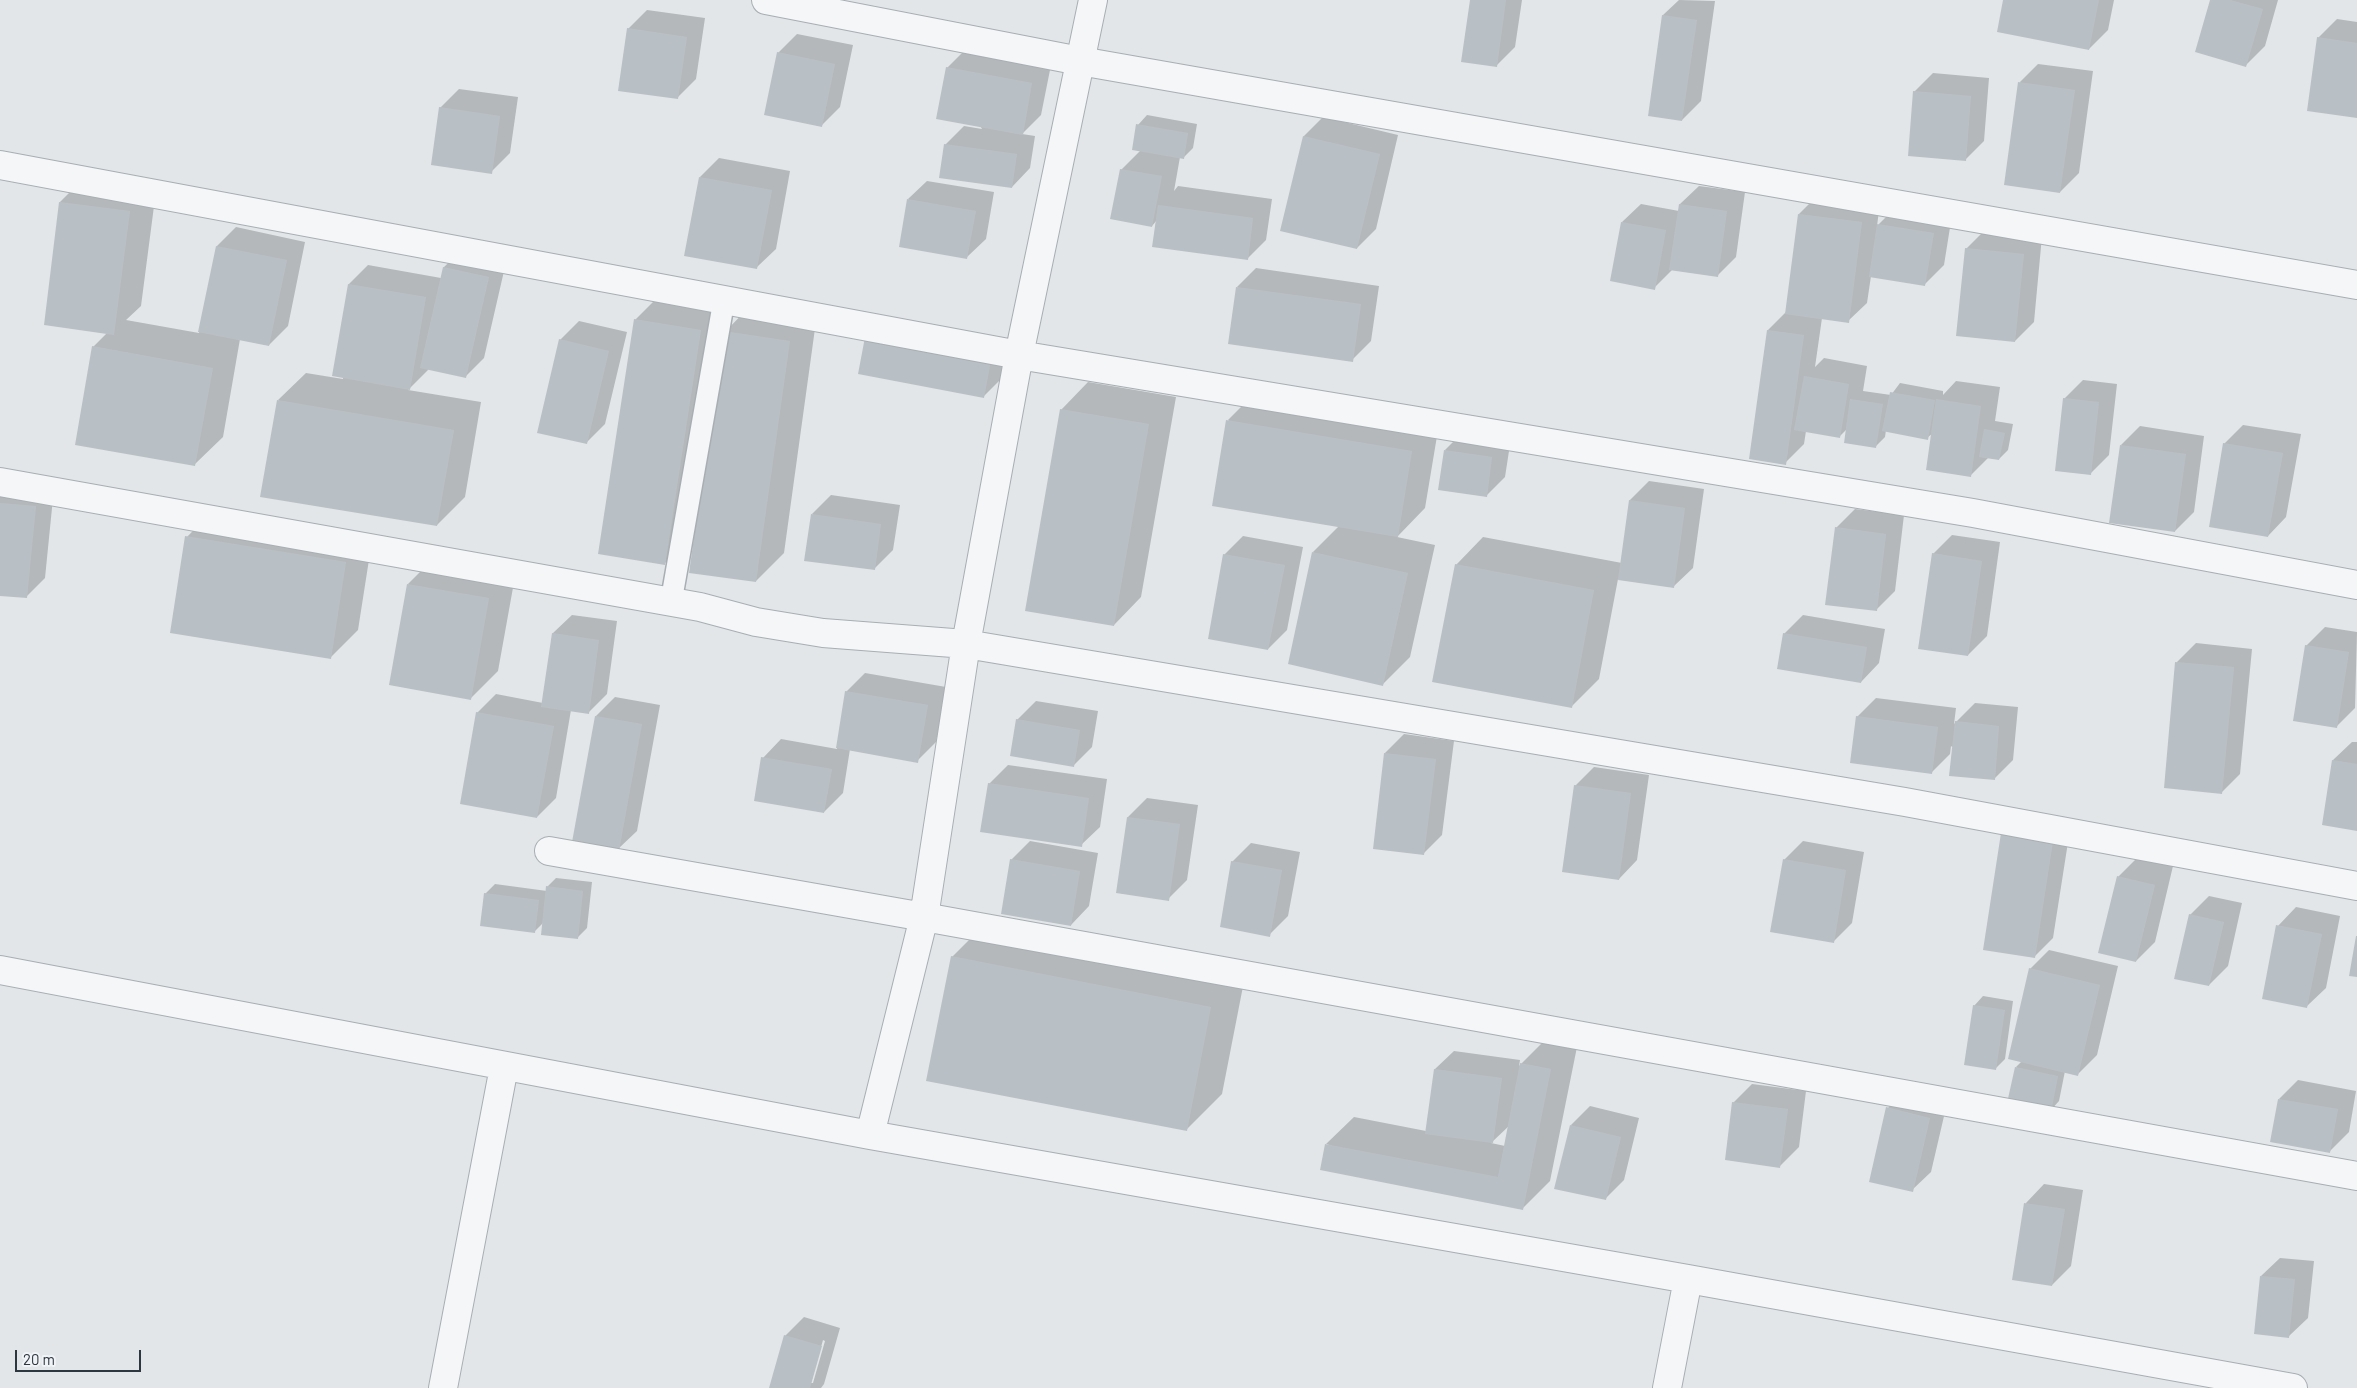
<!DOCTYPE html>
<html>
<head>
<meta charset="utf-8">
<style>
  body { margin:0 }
  #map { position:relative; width:2357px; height:1388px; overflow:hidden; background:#e2e6e9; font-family:Barlow,sans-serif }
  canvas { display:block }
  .scale { position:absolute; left:15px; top:1350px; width:126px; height:22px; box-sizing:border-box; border:2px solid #2c373f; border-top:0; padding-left:6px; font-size:15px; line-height:18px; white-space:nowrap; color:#2c373f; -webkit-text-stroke:4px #f1f4f6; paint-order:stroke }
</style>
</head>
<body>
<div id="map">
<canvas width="2357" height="1388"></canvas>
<div class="scale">20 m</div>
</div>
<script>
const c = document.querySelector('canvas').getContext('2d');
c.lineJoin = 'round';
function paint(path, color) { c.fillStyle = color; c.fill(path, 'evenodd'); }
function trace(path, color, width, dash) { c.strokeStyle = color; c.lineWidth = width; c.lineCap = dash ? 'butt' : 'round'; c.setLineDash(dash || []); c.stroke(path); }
paint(new Path2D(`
  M 1471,0 L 1522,0 L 1515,47 L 1496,66 Z
  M 1679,0 L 1715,1 L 1701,101 L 1682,120 L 1663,15 Z
  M 2005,0 L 2114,0 L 2108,30 L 2089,49 Z
  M 2212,0 L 2278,0 L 2265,46 L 2246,65 Z
  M 647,10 L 705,18 L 696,79 L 677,98 L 628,29 Z
  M 2337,19 L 2357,22 L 2357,117 L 2318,38 Z
  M 797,34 L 853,45 L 840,107 L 821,126 L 778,53 Z
  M 966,49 L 1051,65 L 1041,115 L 1022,134 L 1035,136 L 1030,168 L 1012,187 L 945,145 L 964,126 L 982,129 L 947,68 Z
  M 2038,64 L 2093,71 L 2079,173 L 2060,192 L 2020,82 Z
  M 1933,73 L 1989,78 L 1984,141 L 1965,160 L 1914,92 Z
  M 459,89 L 518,97 L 510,153 L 491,172 L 440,108 Z
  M 1147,115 L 1197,124 L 1193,148 L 1183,158 L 1180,157 L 1174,191 L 1178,186 L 1272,199 L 1266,240 L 1247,259 L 1157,220 L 1152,226 L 1121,170 L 1141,150 L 1138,125 Z
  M 1323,117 L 1398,135 L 1376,229 L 1357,248 L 1281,230 L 1304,136 Z
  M 719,158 L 790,171 L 776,249 L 757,267 L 700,177 Z
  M 88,174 L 157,183 L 141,306 L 126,320 L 199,333 L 217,246 L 236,227 L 305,242 L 288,326 L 269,345 L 240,339 L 223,437 L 195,464 L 93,347 L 107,333 L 45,324 L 60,202 Z
  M 927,181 L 994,192 L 986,239 L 967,257 L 908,199 Z
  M 1699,186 L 1745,192 L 1736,257 L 1717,276 L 1673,269 L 1654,288 L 1622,222 L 1641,204 L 1679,211 L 1680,204 Z
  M 1818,195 L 1880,203 L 1877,226 L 1897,206 L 1952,215 L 1944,265 L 1925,284 L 1871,276 L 1867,303 L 1848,321 L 1822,318 L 1815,367 L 1824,358 L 1867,366 L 1863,391 L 1891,395 L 1900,383 L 1943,391 L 1943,395 L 1956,381 L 2000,387 L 1995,421 L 2013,424 L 2008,450 L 1999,459 L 1989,457 L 1970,476 L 1933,433 L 1927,438 L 1886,430 L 1885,437 L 1876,446 L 1847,429 L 1839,437 L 1806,431 L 1804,444 L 1785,463 L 1768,330 L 1786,312 L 1799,214 Z
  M 1985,230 L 2042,236 L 2034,322 L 2015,341 L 1966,249 Z
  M 463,249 L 507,258 L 484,358 L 465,377 L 429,369 L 408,390 L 481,402 L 465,497 L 437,525 L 278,400 L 306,373 L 343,379 L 349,284 L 368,265 L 441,278 L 444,267 Z
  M 1256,268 L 1379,286 L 1371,341 L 1352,360 L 1237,287 Z
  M 663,292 L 728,302 L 724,333 L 752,304 L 817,314 L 784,553 L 756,581 L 706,459 L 692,536 L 664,564 L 635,320 Z
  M 885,318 L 1010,342 L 1002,378 L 984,396 Z
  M 579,321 L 627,332 L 605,424 L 586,443 L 560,340 Z
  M 2083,380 L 2117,384 L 2109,455 L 2090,474 L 2064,399 Z
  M 1088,382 L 1176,397 L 1141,597 L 1114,625 L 1061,410 Z
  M 1255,393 L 1439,424 L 1425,508 L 1397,537 L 1435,545 L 1410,657 L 1383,684 L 1313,552 L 1339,526 L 1228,420 Z
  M 2243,425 L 2301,434 L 2286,517 L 2268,536 L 2224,444 Z
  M 2140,426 L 2204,436 L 2194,512 L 2175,531 L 2121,445 Z
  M 1464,431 L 1511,438 L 1505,477 L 1486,496 L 1445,450 Z
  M 1649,481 L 1704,489 L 1693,568 L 1674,586 L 1618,579 L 1599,679 L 1571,707 L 1456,565 L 1483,537 L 1622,563 L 1630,500 Z
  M 0,482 L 54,488 L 45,578 L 26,597 L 0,595 Z
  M 831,495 L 900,505 L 893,550 L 874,569 L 812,514 Z
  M 214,509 L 373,534 L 358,630 L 330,658 L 187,537 Z
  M 1855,509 L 1904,515 L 1895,591 L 1876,610 L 1836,528 Z
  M 1952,535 L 2000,542 L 1987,636 L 1968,655 L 1933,554 Z
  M 1243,536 L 1303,547 L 1287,630 L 1268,649 L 1224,555 Z
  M 435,557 L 516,571 L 498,671 L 471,698 L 408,584 Z
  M 572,615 L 617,621 L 607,694 L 588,713 L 571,710 L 556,798 L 537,817 L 477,713 L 496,694 L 543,703 L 553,633 Z
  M 1803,615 L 1885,629 L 1879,663 L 1861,682 L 1784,634 Z
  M 2325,627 L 2357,632 L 2355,708 L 2336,727 L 2306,646 Z
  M 2196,643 L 2252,649 L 2240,774 L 2222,792 L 2177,662 Z
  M 865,673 L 946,687 L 936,742 L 917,761 L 850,749 L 843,793 L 824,812 L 763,758 L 781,739 L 837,749 L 846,692 Z
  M 615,697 L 660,705 L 637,831 L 618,849 L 596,716 Z
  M 1876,698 L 1956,708 L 1954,724 L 1975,703 L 2018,707 L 2013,760 L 1994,779 L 1951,746 L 1950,754 L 1931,773 L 1857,717 Z
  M 1036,701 L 1098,711 L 1092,747 L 1073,766 L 1017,720 Z
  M 1404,734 L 1454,741 L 1442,835 L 1423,854 L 1385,753 Z
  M 2352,742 L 2357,742 L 2357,829 L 2333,760 Z
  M 1008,765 L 1107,779 L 1100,827 L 1081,845 L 989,784 Z
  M 1594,767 L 1649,775 L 1637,860 L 1619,879 L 1575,786 Z
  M 1147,798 L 1198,805 L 1187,880 L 1168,899 L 1117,892 L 1128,817 Z
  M 2071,823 L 2053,938 L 2034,957 L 2003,834 Z
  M 1030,841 L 1098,853 L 1089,906 L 1071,925 L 1011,860 Z
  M 1803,841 L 1864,852 L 1852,923 L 1833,942 L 1784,860 Z
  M 1251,843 L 1300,852 L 1288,916 L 1269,935 L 1232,862 Z
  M 2137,858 L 2173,866 L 2155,942 L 2136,961 L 2118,877 Z
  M 556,878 L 592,882 L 587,928 L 578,937 L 543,923 L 535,931 L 485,894 L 495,884 L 547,891 L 547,887 Z
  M 2209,896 L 2242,903 L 2228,966 L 2209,985 L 2190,915 Z
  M 2296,907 L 2340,916 L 2326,988 L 2307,1006 L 2278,926 Z
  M 988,921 L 1246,971 L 1222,1094 L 1186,1130 L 952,957 Z
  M 2049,950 L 2118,966 L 2097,1055 L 2078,1074 L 2065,1071 L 2059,1101 L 2050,1111 L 2016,1067 L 2022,1061 L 2030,969 Z
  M 1983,996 L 2013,1001 L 2005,1059 L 1996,1068 L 1974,1006 Z
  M 1549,1036 L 1578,1042 L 1550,1181 L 1523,1208 L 1326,1144 L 1354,1117 L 1426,1131 L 1435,1069 L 1454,1051 L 1520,1060 L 1519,1066 ZM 1510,1125 L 1505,1146 L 1491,1143 Z
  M 2298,1080 L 2356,1091 L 2349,1132 L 2330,1151 L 2279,1099 Z
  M 1752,1084 L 1806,1091 L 1799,1147 L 1780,1166 L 1733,1103 Z
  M 1906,1089 L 1948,1099 L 1931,1172 L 1912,1190 L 1888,1108 Z
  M 1590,1106 L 1639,1118 L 1624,1180 L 1605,1199 L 1571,1125 Z
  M 2044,1184 L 2083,1190 L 2071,1266 L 2052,1285 L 2014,1279 L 2026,1203 Z
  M 2280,1258 L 2314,1261 L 2308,1318 L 2289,1336 L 2261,1276 Z
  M 804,1317 L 840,1328 L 824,1384 L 821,1388 L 771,1388 L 785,1336 ZM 823,1340 L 825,1341 L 813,1383 L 811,1383 Z`), '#0003');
paint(new Path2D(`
  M 1470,0 L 1506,0 L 1497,67 L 1461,62 Z
  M 2003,0 L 2099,0 L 2089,50 L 1997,32 Z
  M 2210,0 L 2230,0 L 2263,9 L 2246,67 L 2195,52 Z
  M 1662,15 L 1697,20 L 1682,121 L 1648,116 Z
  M 627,28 L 687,37 L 678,99 L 618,91 Z
  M 2317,37 L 2357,43 L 2357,118 L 2307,111 Z
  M 777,52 L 835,64 L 822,127 L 764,115 Z
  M 946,67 L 1032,83 L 1023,135 L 936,119 Z
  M 2018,82 L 2075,90 L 2060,193 L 2004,185 Z
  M 1913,91 L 1971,96 L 1966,161 L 1908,156 Z
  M 439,107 L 500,116 L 492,174 L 431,165 Z
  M 1136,124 L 1188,133 L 1184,159 L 1132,150 Z
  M 1303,136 L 1380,154 L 1357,249 L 1280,231 Z
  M 944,144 L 1017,154 L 1012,188 L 939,178 Z
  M 1120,169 L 1162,176 L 1152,227 L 1110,219 Z
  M 699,177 L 772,190 L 757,269 L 684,256 Z
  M 907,199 L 976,211 L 967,259 L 899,247 Z
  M 59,202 L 130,211 L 114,335 L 44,325 Z
  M 1679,204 L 1727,211 L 1718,277 L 1669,270 Z
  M 1158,205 L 1253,218 L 1248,260 L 1152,247 Z
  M 1798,214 L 1862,222 L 1849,323 L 1785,314 Z
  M 1621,222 L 1666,230 L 1655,290 L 1610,281 Z
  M 1877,224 L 1934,233 L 1925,286 L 1869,277 Z
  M 216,246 L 287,260 L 269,346 L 198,332 Z
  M 1965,248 L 2024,254 L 2015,342 L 1956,336 Z
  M 443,267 L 489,277 L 466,378 L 420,368 Z
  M 348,284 L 426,297 L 410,390 L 332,376 Z
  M 1236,287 L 1361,304 L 1353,362 L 1228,344 Z
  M 634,319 L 701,330 L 665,565 L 598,554 Z
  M 1767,330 L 1804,335 L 1786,465 L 1749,459 Z
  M 723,331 L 790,341 L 756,582 L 689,573 Z
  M 865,337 L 991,360 L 984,398 L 858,374 Z
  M 559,339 L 609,351 L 587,444 L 537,433 Z
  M 92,346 L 213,368 L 195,466 L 75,445 Z
  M 1804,376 L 1849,384 L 1840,438 L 1794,430 Z
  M 1890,392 L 1935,400 L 1928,440 L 1882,431 Z
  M 2063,398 L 2099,402 L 2091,475 L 2055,471 Z
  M 1850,399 L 1883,404 L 1876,448 L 1844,443 Z
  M 1936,399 L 1981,406 L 1971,477 L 1926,470 Z
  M 277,400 L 454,430 L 437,526 L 260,497 Z
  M 1060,409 L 1149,424 L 1114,626 L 1025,611 Z
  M 1226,420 L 1412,451 L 1398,537 L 1212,506 Z
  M 1984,429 L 2005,433 L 1999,460 L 1979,457 Z
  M 2223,443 L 2283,453 L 2268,537 L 2209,527 Z
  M 2120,445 L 2186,454 L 2175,532 L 2109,523 Z
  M 1444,450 L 1492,457 L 1487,497 L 1438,490 Z
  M 1629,500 L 1685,508 L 1674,588 L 1618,580 Z
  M 0,503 L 36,506 L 27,598 L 0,596 Z
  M 811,514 L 881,524 L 875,570 L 804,561 Z
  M 1835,527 L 1886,534 L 1877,611 L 1825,605 Z
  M 185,536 L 346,562 L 331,659 L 170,633 Z
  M 1312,552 L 1408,573 L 1383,686 L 1288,664 Z
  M 1932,553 L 1982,561 L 1968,656 L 1918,649 Z
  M 1223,554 L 1285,565 L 1268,650 L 1208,639 Z
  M 1455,564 L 1594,590 L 1572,708 L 1432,682 Z
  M 407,584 L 489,598 L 471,700 L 389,685 Z
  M 552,633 L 599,640 L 589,714 L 541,707 Z
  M 1783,633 L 1867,647 L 1861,683 L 1777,669 Z
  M 2305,645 L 2349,652 L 2337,728 L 2293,721 Z
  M 2175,662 L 2234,667 L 2222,794 L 2164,788 Z
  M 845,691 L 928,705 L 918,763 L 836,748 Z
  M 476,712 L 554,726 L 537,818 L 460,804 Z
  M 595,716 L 642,724 L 619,851 L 572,842 Z
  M 1856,716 L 1938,727 L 1932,774 L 1850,763 Z
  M 1016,719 L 1080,730 L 1074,767 L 1010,756 Z
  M 1955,721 L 1999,726 L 1995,780 L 1949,776 Z
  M 1384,753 L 1436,759 L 1424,855 L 1373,849 Z
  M 761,757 L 832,769 L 824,813 L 754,801 Z
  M 2332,760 L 2357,764 L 2357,831 L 2322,825 Z
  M 988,783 L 1089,798 L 1082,847 L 980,832 Z
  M 1574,785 L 1631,793 L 1619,880 L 1562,872 Z
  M 1127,817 L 1180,824 L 1169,901 L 1116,893 Z
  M 2001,833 L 2053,841 L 2035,958 L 1983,950 Z
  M 1010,859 L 1080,871 L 1071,926 L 1001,914 Z
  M 1783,859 L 1846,870 L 1834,943 L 1770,932 Z
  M 1231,861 L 1282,870 L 1270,937 L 1220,927 Z
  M 2117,876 L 2155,885 L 2136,962 L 2098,953 Z
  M 546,886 L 583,891 L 578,939 L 541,935 Z
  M 484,893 L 539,900 L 535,933 L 480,926 Z
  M 2189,914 L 2224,922 L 2209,986 L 2174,979 Z
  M 2276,925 L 2322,934 L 2307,1008 L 2262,999 Z
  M 2356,936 L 2357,936 L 2357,977 L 2349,976 Z
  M 951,956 L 1211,1007 L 1187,1131 L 926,1081 Z
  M 2029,968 L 2100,985 L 2078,1076 L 2008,1059 Z
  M 1973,1005 L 2005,1010 L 1996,1070 L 1964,1065 Z
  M 1520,1063 L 1551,1069 L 1523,1210 L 1320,1170 L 1325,1144 L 1498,1177 Z
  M 2015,1067 L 2058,1076 L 2051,1112 L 2007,1103 Z
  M 1434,1069 L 1502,1078 L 1493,1143 L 1425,1134 Z
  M 2278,1099 L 2338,1109 L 2330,1153 L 2270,1142 Z
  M 1732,1102 L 1788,1109 L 1780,1168 L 1725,1160 Z
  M 1886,1107 L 1930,1118 L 1913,1192 L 1869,1182 Z
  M 1570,1125 L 1621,1137 L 1606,1200 L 1554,1189 Z
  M 2024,1203 L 2065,1209 L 2052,1286 L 2012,1280 Z
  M 2260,1276 L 2295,1279 L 2289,1338 L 2254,1334 Z
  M 784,1335 L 822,1346 L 810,1388 L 769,1388 Z`), '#b9c0c5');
const lane = new Path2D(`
  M 671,602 L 724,300`);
const street = new Path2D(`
  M 766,0 L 1080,61 L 2357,285
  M 0,165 L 1019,355 L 1973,513 L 2357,585
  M 0,482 L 700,607 L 756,622 L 823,633 L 966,644 L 1905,802 L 2357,886
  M 549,851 L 924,917 L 2357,1176
  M 0,970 L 870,1135 L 1688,1279 L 2293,1388
  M 870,1135 L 924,917 L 966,644 L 1019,355 L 1093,0
  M 443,1388 L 504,1067
  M 1667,1388 L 1688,1279`);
trace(lane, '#a8aeb3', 24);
trace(street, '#a8aeb3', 30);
trace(lane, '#f4f6f7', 21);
trace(street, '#f4f6f7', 28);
</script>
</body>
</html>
